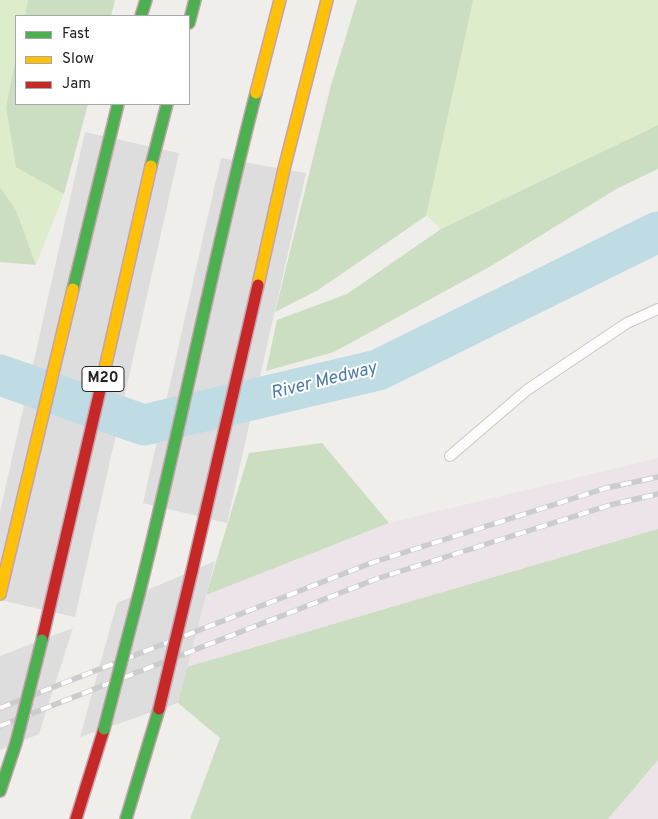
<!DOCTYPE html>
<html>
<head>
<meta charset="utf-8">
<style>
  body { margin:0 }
  #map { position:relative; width:658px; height:819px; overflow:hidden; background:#f0eeeb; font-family:Overpass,sans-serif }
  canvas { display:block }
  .legend { position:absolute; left:15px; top:15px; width:175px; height:90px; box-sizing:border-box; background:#fff; border:1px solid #a7a7a7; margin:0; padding:6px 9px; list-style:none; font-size:15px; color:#222 }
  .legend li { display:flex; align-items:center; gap:10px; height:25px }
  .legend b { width:25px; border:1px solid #a7a7a7 }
</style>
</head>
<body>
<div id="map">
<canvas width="658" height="819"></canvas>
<ul class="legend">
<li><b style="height:6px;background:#4caf50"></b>Fast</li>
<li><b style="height:6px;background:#ffc107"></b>Slow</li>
<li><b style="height:6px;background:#c62828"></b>Jam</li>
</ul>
</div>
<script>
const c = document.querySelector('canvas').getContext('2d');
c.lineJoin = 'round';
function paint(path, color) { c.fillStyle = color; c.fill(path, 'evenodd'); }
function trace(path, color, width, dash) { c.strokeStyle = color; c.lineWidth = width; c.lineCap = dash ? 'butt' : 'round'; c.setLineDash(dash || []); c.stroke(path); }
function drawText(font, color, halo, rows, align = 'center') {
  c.font = font + ' Overpass,sans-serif'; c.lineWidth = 4; c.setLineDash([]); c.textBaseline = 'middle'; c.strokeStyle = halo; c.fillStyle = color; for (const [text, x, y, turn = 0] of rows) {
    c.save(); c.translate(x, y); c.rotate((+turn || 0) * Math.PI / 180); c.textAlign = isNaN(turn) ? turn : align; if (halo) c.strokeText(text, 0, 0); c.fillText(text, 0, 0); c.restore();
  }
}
paint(new Path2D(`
  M 658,458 L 658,530 L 178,703 L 206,595 L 389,523 Z
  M 658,760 L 658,819 L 608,819 Z`), '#ede4e9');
paint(new Path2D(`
  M 0,0 L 28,0 L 25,16 L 16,16 L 16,57 L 6,107 L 16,166 L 64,194 L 36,265 L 16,210 L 0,187 Z
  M 471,0 L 658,0 L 658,125 L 441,229 L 423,212 Z`), '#ddeccb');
paint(new Path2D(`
  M 28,0 L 115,0 L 111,16 L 25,16 Z
  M 357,0 L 473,0 L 426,216 L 318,290 L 275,312 L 331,85 Z
  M 16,57 L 16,104 L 88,104 L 64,194 L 16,167 L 6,107 Z
  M 658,125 L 658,169 L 618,188 L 491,266 L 334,352 L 266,371 L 277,320 L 347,294 L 441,229 Z
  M 0,187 L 16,210 L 36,265 L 0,262 Z
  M 322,443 L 389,523 L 206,595 L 249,453 Z
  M 658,529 L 658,760 L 608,819 L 190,819 L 220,738 L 178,703 L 187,667 Z`), '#cbdec1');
paint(new Path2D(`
  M 85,132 L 179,153 L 75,617 L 0,600 L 0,512 Z
  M 221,158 L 306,173 L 227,523 L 143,503 Z
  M 215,561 L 178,703 L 80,737 L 117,603 Z
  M 73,628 L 39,734 L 0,750 L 0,656 Z`), '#dedddd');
trace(new Path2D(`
  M 0,375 L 144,425 L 378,370 L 658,232`), '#bfdbe3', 41);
const lane = new Path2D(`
  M 450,456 L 527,390 L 627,323 L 658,309`);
const fast = new Path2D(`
  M 141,16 L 146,0
  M 189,23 L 195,0
  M 151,166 L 167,104
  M 73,289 L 118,104
  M 139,594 C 181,428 213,259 256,93
  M 0,791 L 16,743
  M 126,819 L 159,709`);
const slow = new Path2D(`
  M 256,93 L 280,0
  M 258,285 L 284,169 L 327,0
  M 100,390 L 151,166
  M 0,594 L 73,289`);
const jam = new Path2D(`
  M 192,571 L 258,285
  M 42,640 L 100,390
  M 76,819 L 104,729`);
trace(lane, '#c9c8c7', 12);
trace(fast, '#c5a2ac', 14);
trace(slow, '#c5a2ac', 14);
trace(jam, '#c5a2ac', 14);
trace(lane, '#fdfcfc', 10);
trace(fast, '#4caf50', 11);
trace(slow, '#ffc107', 11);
trace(jam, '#c62828', 11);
const rail = new Path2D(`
  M 0,708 L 371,563 L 606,488 L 658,477
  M 0,726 L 376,579 L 610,505 L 658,494`);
trace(rail, '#ccc', 5.5);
trace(rail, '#fff', 4, [11]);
const fastBridge = new Path2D(`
  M 104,729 L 139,594
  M 16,743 L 42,640`);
const jamBridge = new Path2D(`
  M 159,709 L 192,571`);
trace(fastBridge, '#c5a2ac', 14, []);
trace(jamBridge, '#c5a2ac', 14, []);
trace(fastBridge, '#4caf50', 11);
trace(jamBridge, '#c62828', 11);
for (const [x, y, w] of [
  [103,379,42]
]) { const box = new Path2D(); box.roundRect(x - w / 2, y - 12.5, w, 25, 4); c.fillStyle = '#fff'; c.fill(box); trace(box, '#222', 1); }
drawText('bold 15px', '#222', null, [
  ["M20",103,379]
]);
drawText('italic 18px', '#4a7aab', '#fff', [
  ["River Medway",324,382,-14]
]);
</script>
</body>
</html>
